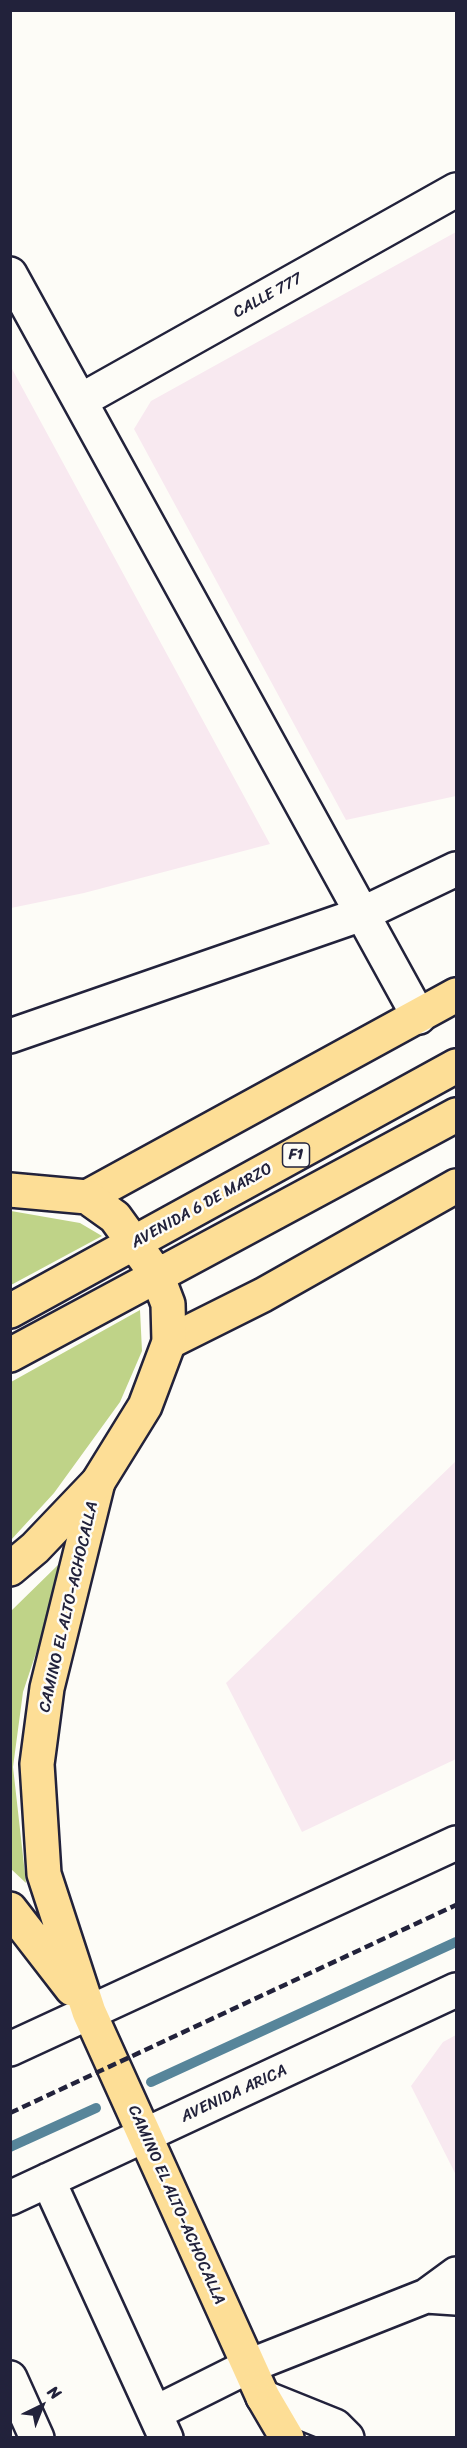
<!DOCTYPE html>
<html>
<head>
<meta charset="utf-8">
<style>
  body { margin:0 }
  #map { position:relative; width:467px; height:2448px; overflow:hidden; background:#fdfcf7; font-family:Sriracha,sans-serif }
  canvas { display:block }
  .frame { position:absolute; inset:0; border:12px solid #22223b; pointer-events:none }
  .north { position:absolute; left:12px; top:2376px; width:60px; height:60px; -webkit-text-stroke:4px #fdfcf7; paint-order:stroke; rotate:43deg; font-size:16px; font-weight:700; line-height:24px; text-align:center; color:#22223b }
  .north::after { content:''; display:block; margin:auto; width:21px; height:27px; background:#22223b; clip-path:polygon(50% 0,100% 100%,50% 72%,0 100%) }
</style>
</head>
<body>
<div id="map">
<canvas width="467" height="2448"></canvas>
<div class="frame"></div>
<div class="north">N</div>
</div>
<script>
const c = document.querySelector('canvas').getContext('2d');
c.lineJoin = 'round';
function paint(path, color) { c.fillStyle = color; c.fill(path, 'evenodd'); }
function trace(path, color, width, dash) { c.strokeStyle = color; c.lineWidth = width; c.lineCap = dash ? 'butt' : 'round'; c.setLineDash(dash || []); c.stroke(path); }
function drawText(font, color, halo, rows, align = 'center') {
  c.font = font + ' Sriracha,sans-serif'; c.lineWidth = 5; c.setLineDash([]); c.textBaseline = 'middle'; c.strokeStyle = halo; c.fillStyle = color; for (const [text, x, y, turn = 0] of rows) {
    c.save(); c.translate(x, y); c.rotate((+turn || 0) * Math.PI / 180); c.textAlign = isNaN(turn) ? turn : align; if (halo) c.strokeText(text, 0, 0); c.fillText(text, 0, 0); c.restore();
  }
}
paint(new Path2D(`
  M 456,232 L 456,796 L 346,820 L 134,429 L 151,401 Z
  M 10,367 L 11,367 L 270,844 L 84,893 L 11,908 Z
  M 456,1461 L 456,1759 L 302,1832 L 226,1683 Z
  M 456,2035 L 456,2175 L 411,2086 L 443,2042 Z`), '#f8e9f0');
paint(new Path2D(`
  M 11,1211 L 80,1223 L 102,1236 L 11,1285 Z
  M 140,1310 L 142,1351 L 120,1402 L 54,1493 L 11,1540 L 11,1382 Z
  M 59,1564 L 40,1641 L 23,1692 L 13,1767 L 26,1883 L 11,1869 L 11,1611 Z`), '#bfd388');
trace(new Path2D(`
  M 151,2082 L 456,1942
  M 10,2147 L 96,2108`), '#57859a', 10);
const minor = new Path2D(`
  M 10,274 L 419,1017
  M 80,401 L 456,190
  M 10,1036 L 362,914 L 456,869
  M 10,2049 L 456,1843
  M 48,2180 L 166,2438
  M 10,2198 L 456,1990
  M 456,2274 L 426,2296 L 456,2298
  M 10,2378 L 37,2438
  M 263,2397 L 335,2426 L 347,2438
  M 155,2413 L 249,2366 L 426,2296`);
const major = new Path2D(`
  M 87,1197 L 456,995
  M 169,1342 L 263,1295 L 456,1186
  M 98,1482 L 47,1688 L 37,1764 L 44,1874 L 89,2012 L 263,2397 L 287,2438
  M 10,1909 L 72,1989`);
const highway = new Path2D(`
  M 10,1190 L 87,1197 L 115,1217 L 157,1275 L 168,1304 L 169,1342 L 145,1406 L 98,1482 L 35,1548 L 10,1569
  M 10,1311 L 456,1066
  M 10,1355 L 456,1115`);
trace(minor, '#22223b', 38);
trace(major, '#22223b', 38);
trace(highway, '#22223b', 38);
trace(minor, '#fdfcf7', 33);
trace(major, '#fdde96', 33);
trace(highway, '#fdde96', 33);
trace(new Path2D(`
  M 10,2113 L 456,1905`), '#22223b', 4.5, [9, 4.5]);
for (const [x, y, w] of [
  [296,1155,27]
]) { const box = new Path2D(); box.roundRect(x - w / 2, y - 12, w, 24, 4.5); c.fillStyle = '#fdfcf7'; c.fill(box); trace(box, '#22223b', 1.5); }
drawText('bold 15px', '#22223b', null, [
  ["F1",296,1155]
]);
drawText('16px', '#22223b', '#fdfcf7', [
  ["CALLE 777",268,296,-29],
  ["AVENIDA 6 DE MARZO",202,1206,-29],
  ["CAMINO EL ALTO-ACHOCALLA",69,1607,-77],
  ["AVENIDA ARICA",234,2094,-25],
  ["CAMINO EL ALTO-ACHOCALLA",176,2205,66]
]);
</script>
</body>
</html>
